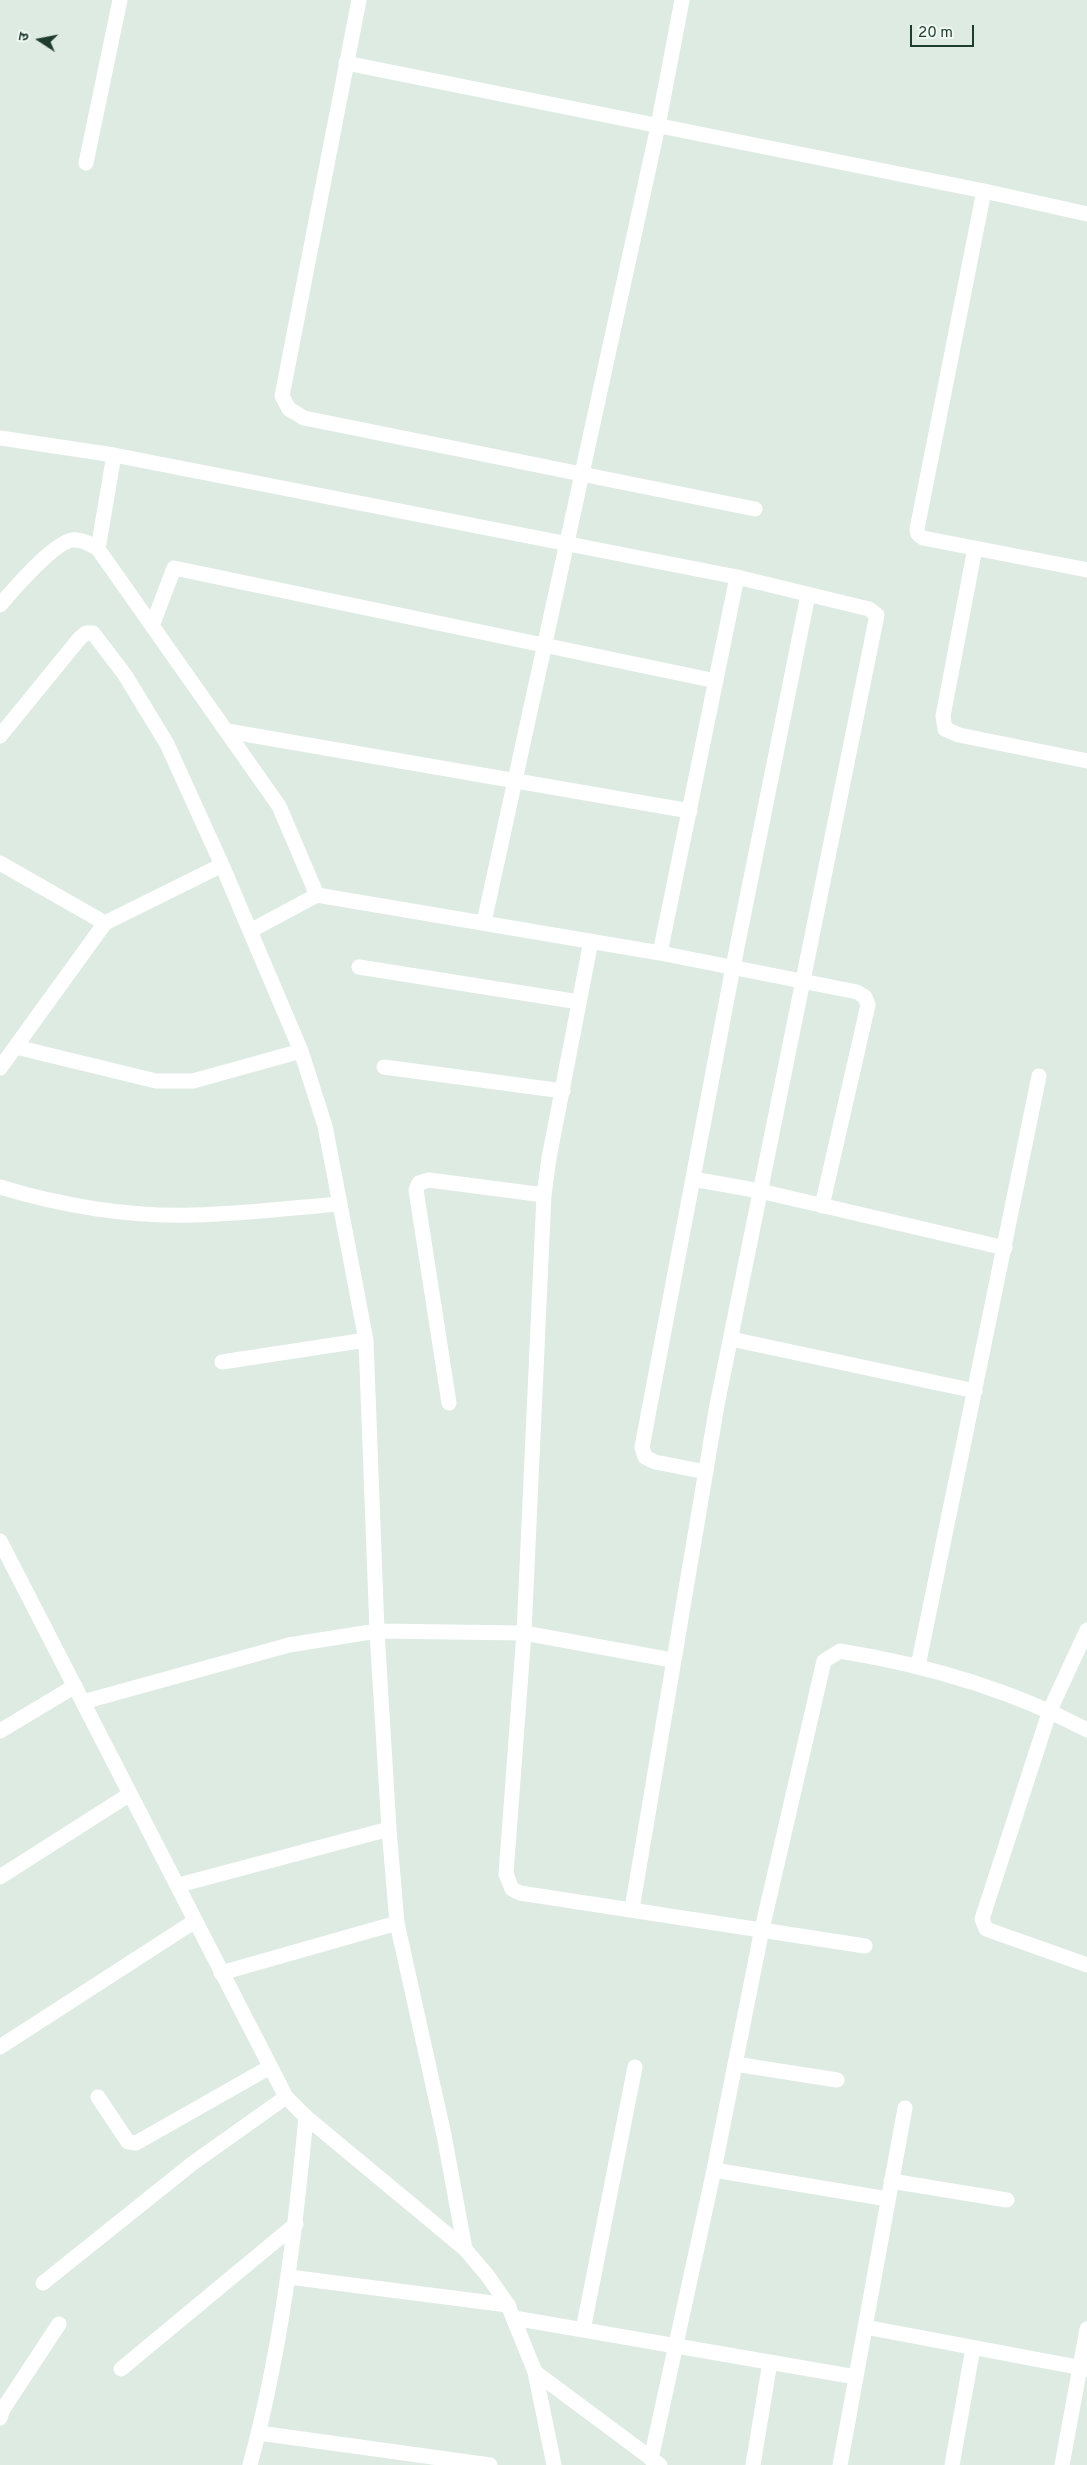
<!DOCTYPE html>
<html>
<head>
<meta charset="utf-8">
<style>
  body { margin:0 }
  #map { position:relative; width:1087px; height:2465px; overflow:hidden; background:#deebe3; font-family:Overpass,"Noto Sans Devanagari",sans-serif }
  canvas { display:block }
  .north { position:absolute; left:15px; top:15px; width:50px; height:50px; -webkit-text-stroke:4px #eff8f2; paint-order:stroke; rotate:281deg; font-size:14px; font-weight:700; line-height:20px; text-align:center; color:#1e3c2f }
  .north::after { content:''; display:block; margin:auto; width:18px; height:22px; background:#1e3c2f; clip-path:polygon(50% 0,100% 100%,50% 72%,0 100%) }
  .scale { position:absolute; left:910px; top:25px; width:64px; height:22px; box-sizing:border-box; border:2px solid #1e3c2f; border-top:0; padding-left:6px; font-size:15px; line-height:18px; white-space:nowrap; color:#1e3c2f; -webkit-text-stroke:4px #eff8f2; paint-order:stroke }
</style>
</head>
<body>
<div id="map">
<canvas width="1087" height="2465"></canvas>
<div class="north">उ</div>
<div class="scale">20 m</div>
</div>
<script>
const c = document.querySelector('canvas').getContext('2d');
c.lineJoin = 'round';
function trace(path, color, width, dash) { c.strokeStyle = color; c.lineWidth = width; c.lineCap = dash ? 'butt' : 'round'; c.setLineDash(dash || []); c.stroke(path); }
trace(new Path2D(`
  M 359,0 L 282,396 L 289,409 L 304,418 L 755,509
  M 346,63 L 984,191 L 1087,214
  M 86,163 L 120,0
  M 984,191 L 917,529 L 918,534 L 923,538 L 1087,570
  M 0,438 L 114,455 L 737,577 L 869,609 L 877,615 L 717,1405 L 632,1909
  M 975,548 L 943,716 L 945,729 L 959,735 L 1087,761
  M 98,549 L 114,455
  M 0,605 C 14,589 52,544 72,540 C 82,539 90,544 98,549 L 279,806 L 317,895
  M 152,626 L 174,568 L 716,681
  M 227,731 L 690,811
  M 0,736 L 79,639 L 86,633 L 93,633 L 125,675 L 167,744 L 222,865 L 301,1051 L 325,1126 L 366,1340 L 377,1631 L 389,1829 L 397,1923 L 444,2135 L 465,2249
  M 0,863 L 105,923
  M 484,922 L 658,126 L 682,0
  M 250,931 L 317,895 L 660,953 L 857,992 L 865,997 L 868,1005 L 822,1206
  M 591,941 L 549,1158 L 544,1195 L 524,1633 L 506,1874 L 512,1889 L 520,1893 L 865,1946
  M 660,953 L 737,577
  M 359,967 L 579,1002
  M 16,1047 L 156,1081 L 193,1081 L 301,1051
  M 384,1067 L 563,1091
  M 0,1068 L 105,923 L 222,865
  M 693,1179 L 760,1191 L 1005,1248
  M 0,1187 C 61,1206 130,1217 194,1215 C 242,1214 291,1208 338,1204
  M 731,1339 L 975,1391
  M 222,1362 L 366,1340
  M 449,1403 L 416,1190 L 419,1183 L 429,1180 L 544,1195
  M 706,1472 L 655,1462 L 645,1457 L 642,1447 L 733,967 L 808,595
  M 1087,1630 L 1050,1710 L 982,1919 L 986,1929 L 1087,1965
  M 918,1666 L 1039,1076
  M 83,1702 L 289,1645 L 377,1631 L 524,1633 L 672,1660
  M 0,1731 L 75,1686
  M 0,1877 L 130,1794
  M 179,1885 L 389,1829
  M 221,1973 L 397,1923
  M 0,2047 L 195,1921
  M 735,2064 L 837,2080
  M 98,2097 L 128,2142 L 136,2143 L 270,2067
  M 714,2170 L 888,2199
  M 891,2181 L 1007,2200
  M 289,2277 L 508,2305
  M 43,2283 L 193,2163 L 286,2097
  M 514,2318 L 856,2377
  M 865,2327 L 1087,2369
  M 583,2330 L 635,2067
  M 121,2369 L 296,2224
  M 535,2372 L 660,2465
  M 0,2418 L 3,2409 L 59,2324
  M 259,2433 L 490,2465
  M 651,2459 L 714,2170 L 762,1929 L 824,1661 L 840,1651 C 926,1665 1010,1689 1087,1730
  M 250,2465 C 281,2351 295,2234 306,2117
  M 753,2465 L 770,2362
  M 840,2465 L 905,2108
  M 952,2465 L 973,2348
  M 1062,2465 L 1087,2329`), '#fff', 15);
trace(new Path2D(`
  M 0,1541 L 286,2097 L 306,2117 L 465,2249 L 487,2275 L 508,2305 L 535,2372 L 554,2465`), '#fff', 15);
</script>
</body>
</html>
